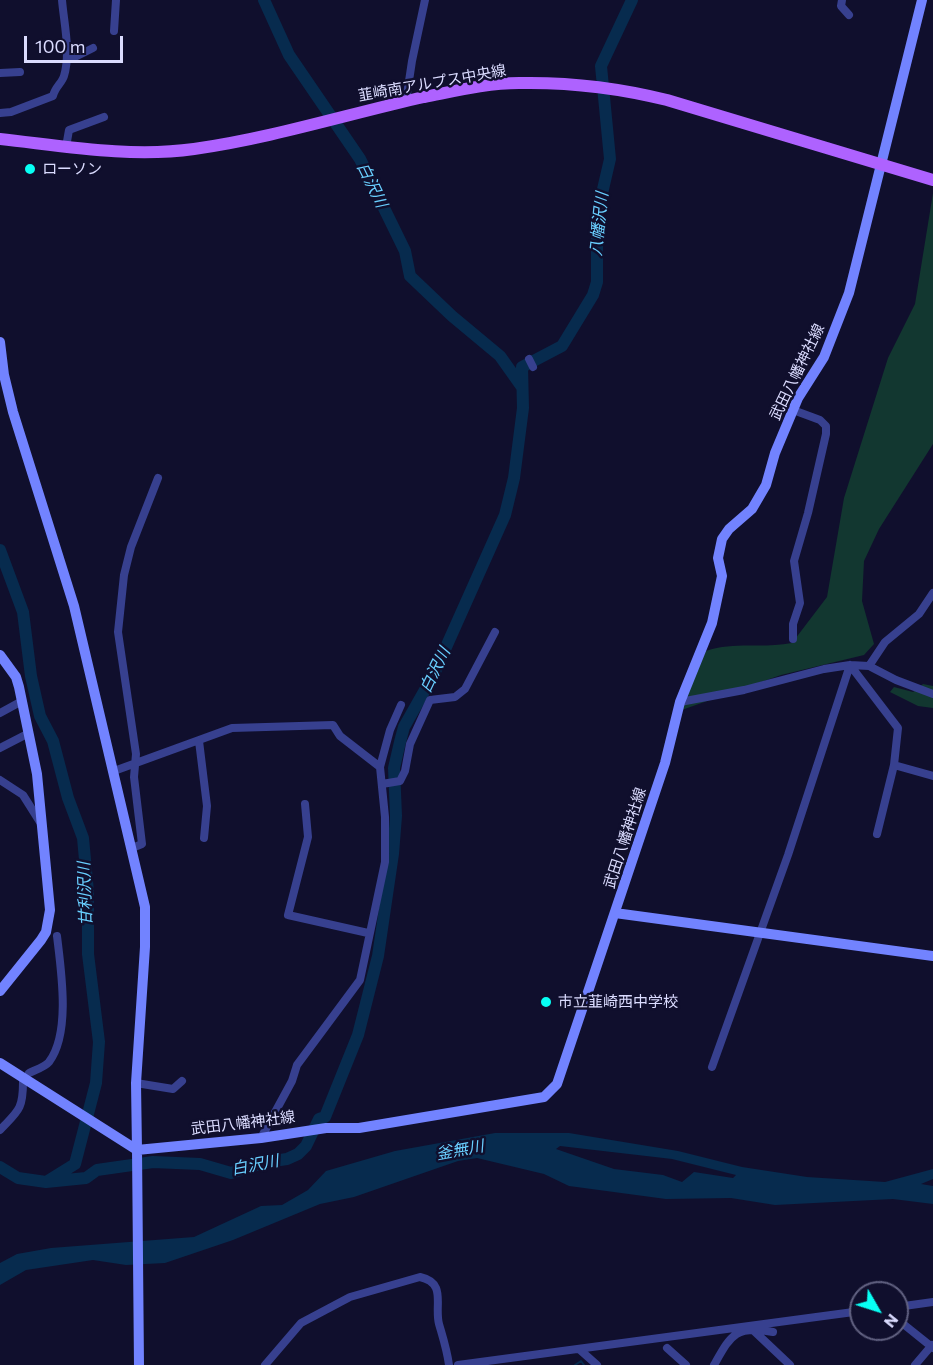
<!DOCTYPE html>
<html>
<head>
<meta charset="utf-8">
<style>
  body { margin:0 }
  #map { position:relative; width:933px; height:1365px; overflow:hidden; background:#100f2d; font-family:Commissioner,sans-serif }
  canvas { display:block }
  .north { position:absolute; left:849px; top:1281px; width:60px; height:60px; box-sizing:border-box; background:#100f2d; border:2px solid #616181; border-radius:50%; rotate:129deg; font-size:16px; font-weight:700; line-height:24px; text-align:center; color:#dbdcff }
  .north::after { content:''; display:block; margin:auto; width:21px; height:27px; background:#07fff4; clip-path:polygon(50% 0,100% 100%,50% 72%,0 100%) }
  .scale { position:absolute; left:24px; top:36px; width:99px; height:27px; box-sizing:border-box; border:3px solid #dbdcff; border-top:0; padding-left:8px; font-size:18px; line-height:21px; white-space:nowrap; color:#dbdcff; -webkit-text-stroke:4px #100f2d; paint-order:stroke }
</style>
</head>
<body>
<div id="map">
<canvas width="933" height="1365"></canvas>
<div class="north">N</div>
<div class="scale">100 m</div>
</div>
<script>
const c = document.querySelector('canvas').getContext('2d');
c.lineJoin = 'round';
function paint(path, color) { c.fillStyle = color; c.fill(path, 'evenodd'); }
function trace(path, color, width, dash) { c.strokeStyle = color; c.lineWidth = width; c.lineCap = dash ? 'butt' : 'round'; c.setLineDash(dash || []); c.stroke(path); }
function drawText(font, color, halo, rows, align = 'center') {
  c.font = font + ' Commissioner,"Noto Sans JP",sans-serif'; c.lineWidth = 5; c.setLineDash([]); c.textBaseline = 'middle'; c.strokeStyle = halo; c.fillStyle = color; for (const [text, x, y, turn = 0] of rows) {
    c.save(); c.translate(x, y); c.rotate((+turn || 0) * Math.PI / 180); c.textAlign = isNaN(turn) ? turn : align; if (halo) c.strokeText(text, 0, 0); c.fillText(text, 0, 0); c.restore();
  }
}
paint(new Path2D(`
  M 933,193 L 933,444 L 879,529 L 864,561 L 862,601 L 874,644 L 864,655 L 781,675 L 676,712 L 706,651 C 735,641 761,649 792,643 L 827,597 L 844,498 L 888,358 L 915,304 Z
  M 923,684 L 933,686 L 933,708 L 918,706 L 890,692 L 894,687 L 913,692 Z`), '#123730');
paint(new Path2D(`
  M 495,1133 L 569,1133 L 678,1151 L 742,1167 L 807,1177 L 885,1182 L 933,1169 L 933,1179 L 921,1184 L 933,1186 L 933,1204 L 893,1199 L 775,1205 L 731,1198 L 666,1199 L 569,1186 L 544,1174 L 477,1158 L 458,1161 L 354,1197 L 320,1204 L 233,1240 L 165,1263 L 126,1265 L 93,1260 L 26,1270 L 0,1285 L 0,1263 L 17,1254 L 51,1248 L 194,1237 L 261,1206 L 282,1205 L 308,1190 L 326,1171 L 395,1151 ZM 560,1146 L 672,1159 L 736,1175 L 733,1178 L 694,1172 L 682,1182 L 663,1175 L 614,1169 L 556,1149 Z`), '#072b4e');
trace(new Path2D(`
  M 575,1365 L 581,1361 L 584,1365`), '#072b4e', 2);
trace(new Path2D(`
  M 264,0 L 289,55 L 360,159 L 405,251 L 410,276 L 452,316 L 500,356 L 522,387
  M 0,550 L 23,612 L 31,676 L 40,716 L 53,741 L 68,798 L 83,838 L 88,892 L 88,954 L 99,1042 L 96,1083 L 75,1164 L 46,1182 L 18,1178 L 0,1167
  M 46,1182 L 86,1178 L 97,1170 L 153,1162 L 200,1164 L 231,1173 L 266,1162 L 287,1159 L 298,1154 L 306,1146 L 319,1119 L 325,1117 L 358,1035 L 378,956 L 393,854 L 396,816 L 394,768 L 400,742 L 404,727 L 434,674 L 505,515 L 514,478 L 523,408 L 522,367 L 562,346 L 593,295 L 597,282 L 597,215 L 610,159 L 601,66 L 632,0`), '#072b4e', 12);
trace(new Path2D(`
  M 842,0 L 841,6 L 849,15
  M 114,31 L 116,0
  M 67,56 L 71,59 L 93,48
  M 0,73 L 20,72
  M 406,101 L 412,61 L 425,0
  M 0,113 L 11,112 L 53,96 C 55,87 62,83 64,76 C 71,52 64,24 62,0
  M 66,147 L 69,130 L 104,117
  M 529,359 L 533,367
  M 793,410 L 820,420 L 826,426 L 826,434 L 808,513 L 794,561 L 800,603 L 793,624 L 793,639
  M 850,665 L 898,728 L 894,765 L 877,834
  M 869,666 L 885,642 L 919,614 L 933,593
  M 680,702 L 744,690 L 824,669 L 850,665 L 869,666 L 896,680 L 933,694
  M 0,713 L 22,701
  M 199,741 L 207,806 L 204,838
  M 0,748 L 29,733
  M 894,765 L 933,776
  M 380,767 L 390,730 L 401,705
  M 114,771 L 232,728 L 333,725 L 340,736 L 380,767 L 385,817 L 385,862 L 360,980 L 297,1065 L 292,1081 L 261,1138
  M 0,780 L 23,795 L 40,822
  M 382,784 L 400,781 L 405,771 L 410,744 L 430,700 L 455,697 L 465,689 L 495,632
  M 305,804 L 308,837 L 288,915 L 368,933
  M 132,848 L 142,844 L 134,777 L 136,754 L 118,632 L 124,575 L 131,547 L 158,478
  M 712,1067 L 788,855 L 850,665
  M 29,1073 C 35,1070 45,1067 49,1062 C 71,1033 61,970 57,936
  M 136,1083 L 173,1089 L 182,1081
  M 0,1130 C 18,1111 23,1110 23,1082
  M 897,1307 L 933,1302
  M 897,1319 L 933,1348
  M 753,1330 L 790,1365
  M 667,1348 L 686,1365
  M 579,1349 L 597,1365
  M 265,1365 L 301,1323 L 350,1297 L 420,1277 C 447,1283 434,1305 439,1324 C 443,1338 447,1350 449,1365
  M 458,1365 L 861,1311
  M 714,1365 C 731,1335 735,1325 773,1332
  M 915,1365 L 932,1345`), '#37408f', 8);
trace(new Path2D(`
  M 0,342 L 4,375 L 13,412 L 74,606 L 145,907 L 145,947 L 136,1083 L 137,1150 L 0,1063
  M 0,655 L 16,677 L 19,687 L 37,774 L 50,910 L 46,932 L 41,940 L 0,991
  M 615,913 L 933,956
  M 139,1365 L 137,1150 L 261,1138 L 326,1128 L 359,1128 L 544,1097 L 557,1084 L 665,763 L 680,702 L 712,623 L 722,576 L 718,558 L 722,539 L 729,529 L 752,509 L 766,485 L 775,453 L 798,398 L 824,357 L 849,293 L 922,0`), '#7283ff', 10);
trace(new Path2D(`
  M 0,139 C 64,146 130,158 194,149 C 272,138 348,114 424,97 C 455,91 487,83 519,83 C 568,82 619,88 667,100 L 933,180`), '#ae62ff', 12);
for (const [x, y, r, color] of [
  [30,169,6,"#07fff4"],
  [546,1002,6,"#07fff4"]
]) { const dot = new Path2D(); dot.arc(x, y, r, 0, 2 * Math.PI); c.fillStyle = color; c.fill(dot); trace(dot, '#100f2d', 2); }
drawText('15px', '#dbdcff', '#100f2d', [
  ["韮崎南アルプス中央線",432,83,-10],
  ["武田八幡神社線",797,372,-64],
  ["武田八幡神社線",625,838,-72],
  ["武田八幡神社線",243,1123,-7]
]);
drawText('15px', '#dbdcff', '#100f2d', [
  ["ローソン",42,169],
  ["市立韮崎西中学校",558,1002]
], 'left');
drawText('italic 16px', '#69cfff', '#100f2d', [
  ["白沢川",372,185,64],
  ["八幡沢川",599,224,-84],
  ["白沢川",435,670,-64],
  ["甘利沢川",85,894,-92],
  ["釜無川",460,1150,-10],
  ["白沢川",255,1165,-11]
]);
</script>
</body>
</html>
